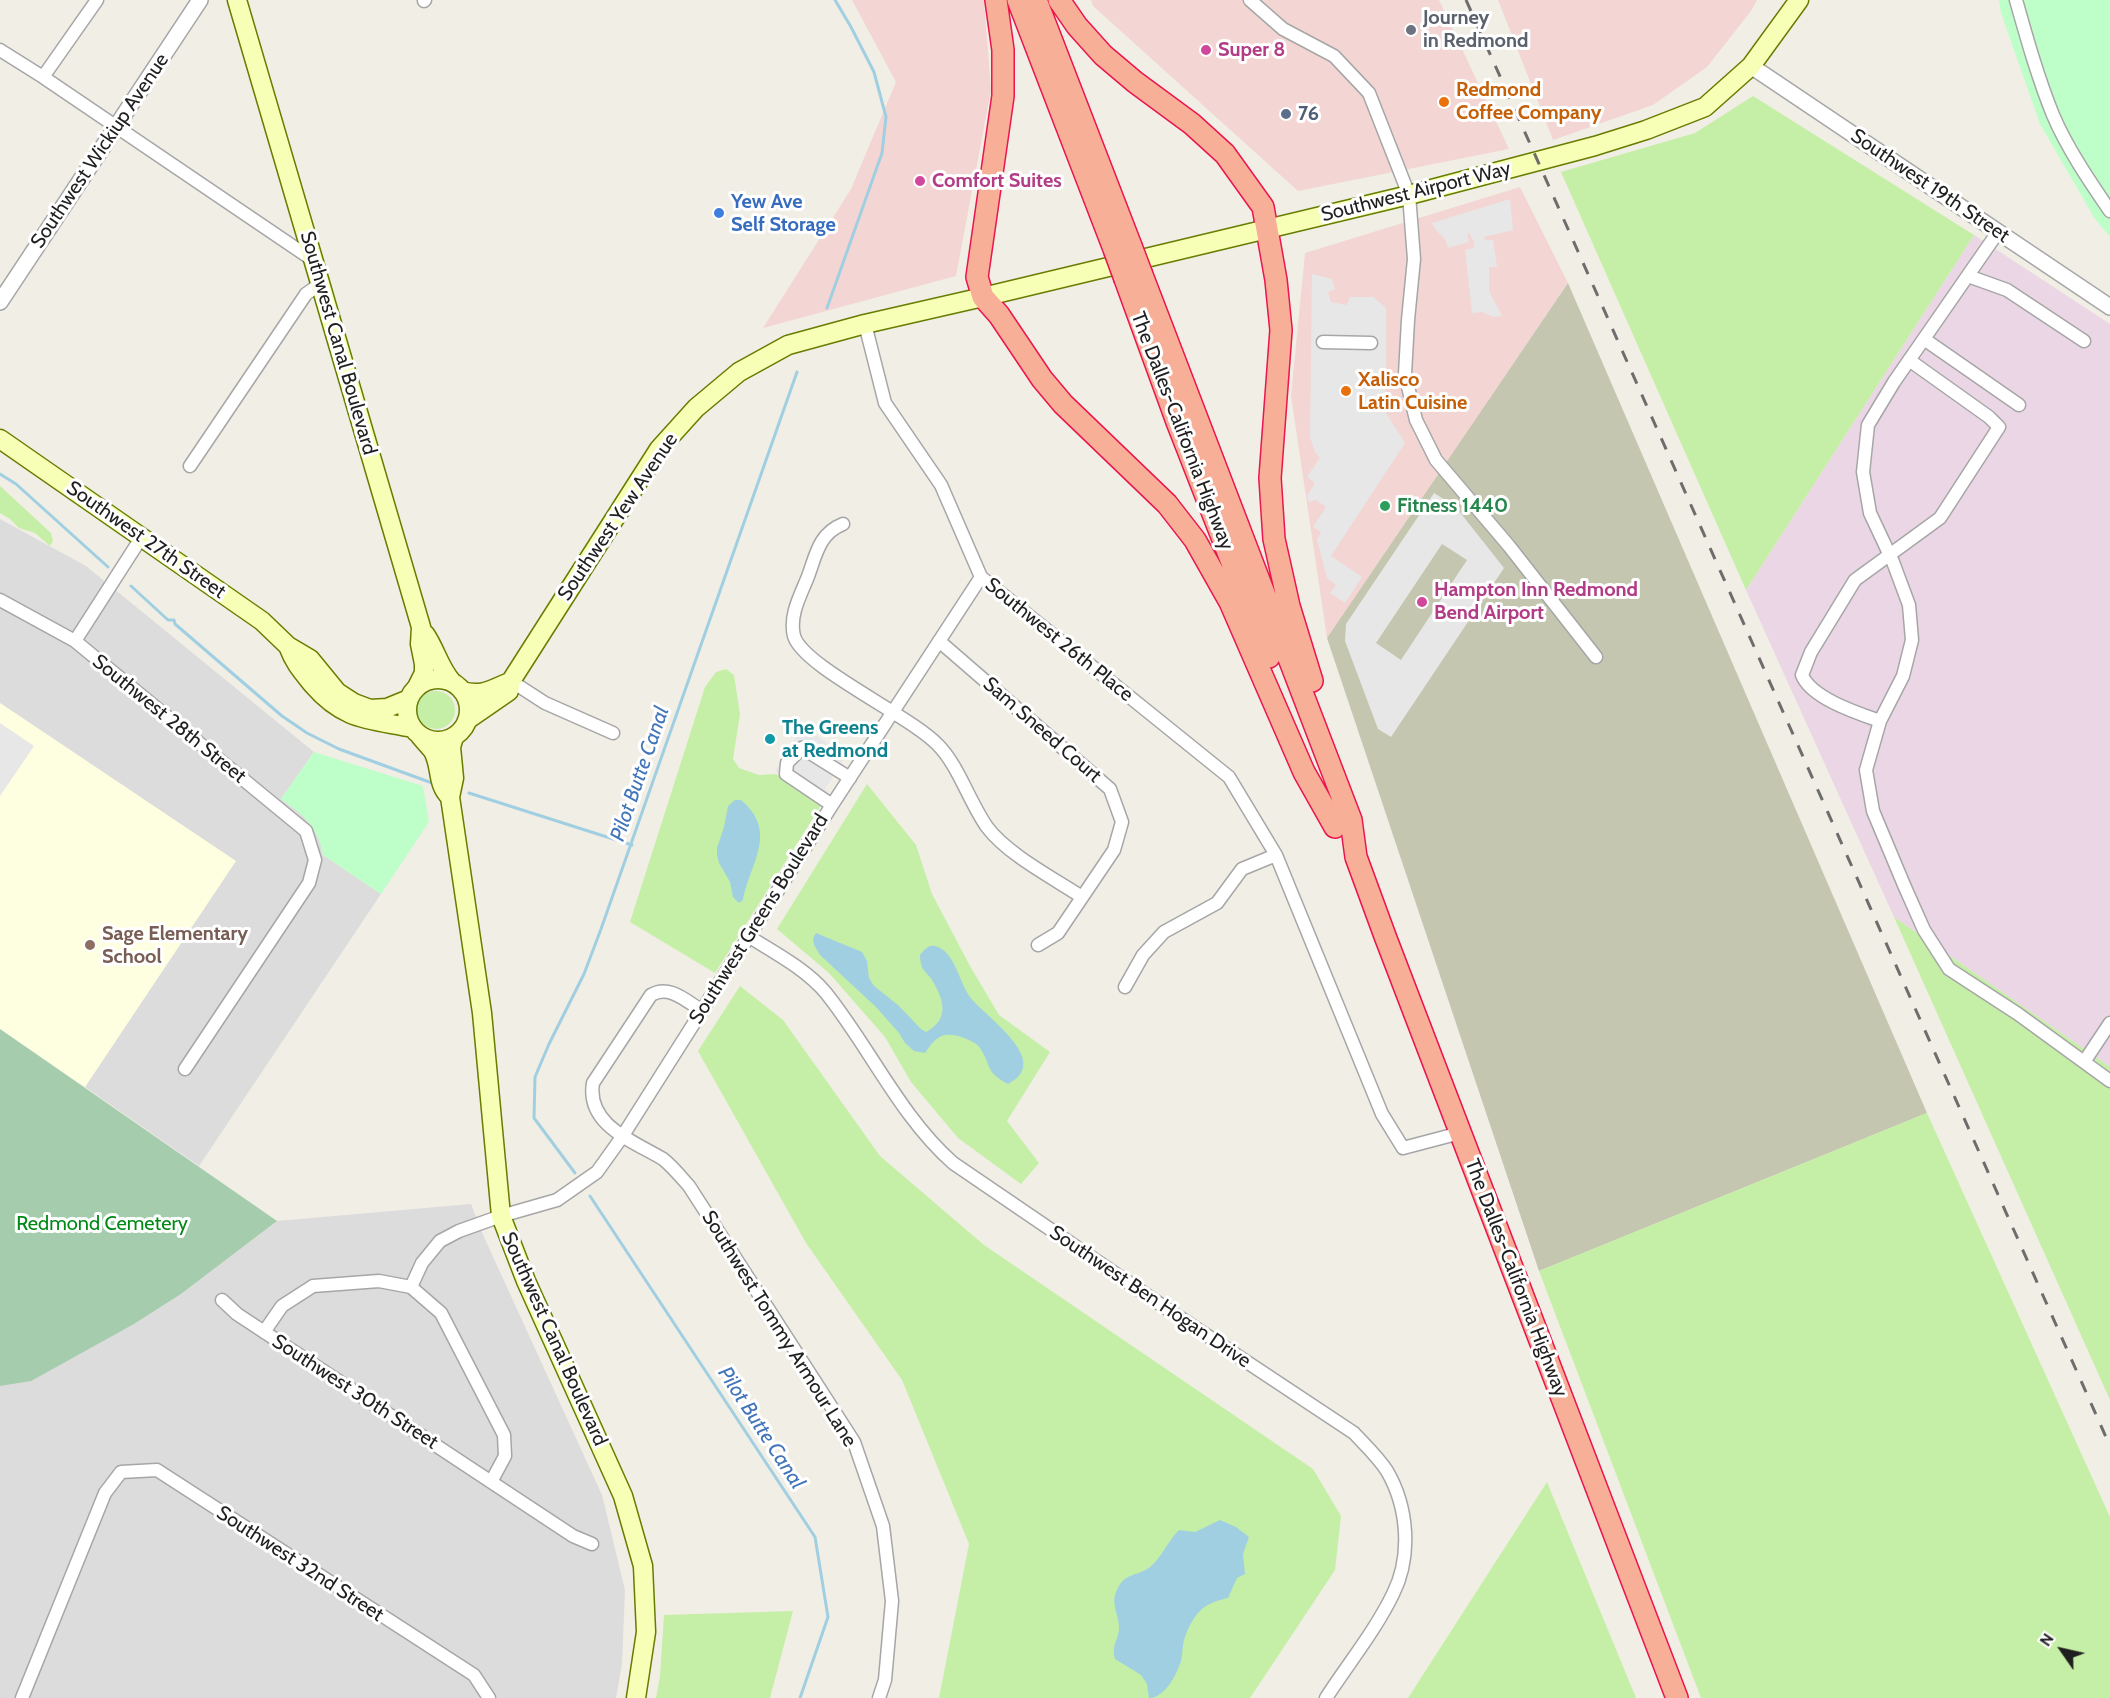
<!DOCTYPE html>
<html>
<head>
<meta charset="utf-8">
<style>
  body { margin:0 }
  #map { position:relative; width:2110px; height:1698px; overflow:hidden; background:#f1eee5; font-family:Cabin,sans-serif }
  canvas { display:block }
  .north { position:absolute; left:2032px; top:1620px; width:60px; height:60px; -webkit-text-stroke:4px #fff; paint-order:stroke; rotate:304deg; font-size:16px; font-weight:700; line-height:24px; text-align:center; color:#1f1f1f }
  .north::after { content:''; display:block; margin:auto; width:21px; height:27px; background:#1f1f1f; clip-path:polygon(50% 0,100% 100%,50% 72%,0 100%) }
</style>
</head>
<body>
<div id="map">
<canvas width="2110" height="1698"></canvas>
<div class="north">N</div>
</div>
<script>
const c = document.querySelector('canvas').getContext('2d');
c.lineJoin = 'round';
function paint(path, color) { c.fillStyle = color; c.fill(path, 'evenodd'); }
function trace(path, color, width, dash) { c.strokeStyle = color; c.lineWidth = width; c.lineCap = dash ? 'butt' : 'round'; c.setLineDash(dash || []); c.stroke(path); }
function drawText(font, color, halo, rows, align = 'center') {
  c.font = font + ' Cabin,sans-serif'; c.lineWidth = 6; c.setLineDash([]); c.textBaseline = 'middle'; c.strokeStyle = halo; c.fillStyle = color; for (const [text, x, y, turn = 0] of rows) {
    c.save(); c.translate(x, y); c.rotate((+turn || 0) * Math.PI / 180); c.textAlign = isNaN(turn) ? turn : align; if (halo) c.strokeText(text, 0, 0); c.fillText(text, 0, 0); c.restore();
  }
}
paint(new Path2D(`
  M 0,519 L 86,566 L 314,752 L 281,799 L 298,811 L 314,827 L 320,840 L 323,855 L 381,894 L 199,1166 L 85,1087 L 235,861 L 0,703 Z
  M 471,1204 L 484,1237 L 602,1495 L 625,1590 L 622,1664 L 616,1698 L 0,1698 L 0,1386 L 31,1380 L 134,1324 L 181,1294 L 277,1221 Z`), '#dddcdc');
paint(new Path2D(`
  M 852,0 L 984,0 L 991,90 L 956,276 L 763,328 L 851,189 L 896,82 Z
  M 1091,0 L 1439,0 L 1509,149 L 1298,191 L 1093,6 Z
  M 1498,0 L 1757,0 L 1751,11 L 1707,67 L 1653,105 L 1553,140 Z
  M 1520,187 L 1568,283 L 1327,638 L 1291,396 L 1305,253 Z`), '#f3d6d3');
paint(new Path2D(`
  M 1974,235 L 2110,324 L 2110,1067 L 1894,917 L 1746,590 Z`), '#ebd6e5');
paint(new Path2D(`
  M 0,703 L 236,861 L 85,1087 L 0,1029 Z`), '#fdffe0');
paint(new Path2D(`
  M 1568,283 L 1927,1113 L 1539,1271 L 1327,638 Z`), '#c5c6af');
paint(new Path2D(`
  M 1753,96 L 1974,235 L 1746,590 L 1561,172 L 1695,133 Z
  M 0,486 L 51,533 L 53,541 L 50,546 L 35,533 L 19,528 L 10,519 L 0,513 Z
  M 726,669 L 734,675 L 740,714 L 733,759 L 739,768 L 759,775 L 776,774 L 822,804 L 715,973 L 630,922 L 705,687 L 716,672 Z
  M417 710a19 19 0 1 1 38 0a19 19 0 1 1-38 0Z
  M 867,784 L 916,845 L 932,894 L 970,966 L 999,1015 L 1050,1052 L 1007,1121 L 1039,1163 L 1021,1184 L 958,1138 L 911,1082 L 885,1037 L 829,973 L 777,929 Z
  M 1894,917 L 2110,1067 L 2110,1400 Z
  M 740,986 L 783,1020 L 880,1156 L 984,1245 L 1313,1469 L 1341,1516 L 1335,1570 L 1250,1698 L 939,1698 L 969,1544 L 902,1380 L 806,1243 L 698,1051 Z
  M 1927,1113 L 2110,1517 L 2110,1698 L 1701,1698 L 1539,1271 Z
  M 1547,1482 L 1636,1698 L 1408,1698 Z
  M 793,1611 L 770,1698 L 656,1698 L 660,1676 L 664,1615 Z`), '#c5efa6');
paint(new Path2D(`
  M 0,1029 L 277,1221 L 181,1294 L 134,1324 L 31,1381 L 0,1386 Z`), '#a4ccad');
paint(new Path2D(`
  M 1999,0 L 2110,0 L 2110,237 L 2095,219 L 2040,124 L 2001,13 Z
  M 314,752 L 423,786 L 429,822 L 381,894 L 323,855 C 318,826 303,815 281,799 Z`), '#befec8');
paint(new Path2D(`
  M 1510,199 L 1513,230 L 1484,237 L 1485,240 L 1493,240 L 1497,267 L 1489,267 L 1489,291 L 1502,316 L 1493,317 L 1482,312 L 1472,313 L 1465,250 L 1474,248 L 1474,242 L 1469,233 L 1467,233 L 1469,242 L 1448,248 L 1445,239 L 1436,230 L 1432,223 Z
  M 1312,274 L 1332,279 L 1335,289 L 1328,292 L 1331,302 L 1347,305 L 1350,297 L 1373,297 L 1386,308 L 1386,413 L 1405,443 L 1331,556 L 1362,577 L 1345,603 L 1330,593 L 1336,585 L 1327,578 L 1317,539 L 1321,532 L 1313,527 L 1326,507 L 1316,500 L 1309,502 L 1307,496 L 1315,483 L 1307,477 L 1320,458 L 1315,452 L 1310,437 Z
  M 1434,493 L 1455,506 L 1504,568 L 1391,737 L 1378,729 L 1345,641 L 1346,624 ZM 1442,544 L 1467,560 L 1401,660 L 1376,643 Z
  M 0,723 L 34,746 L 0,796 Z
  M 802,727 L 846,754 L 841,763 L 846,766 L 840,776 L 835,773 L 825,789 L 829,791 L 823,801 L 775,771 Z`), '#e7e7e7');
paint(new Path2D(`
  M 735,800 L 741,800 C 779,832 750,863 743,900 L 739,903 L 733,897 L 730,882 L 719,863 L 717,855 L 717,848 L 724,827 L 728,806 Z
  M 816,933 L 862,952 L 867,961 L 869,978 L 874,986 L 898,1005 L 921,1029 L 926,1032 C 950,1019 944,1000 932,980 C 930,976 925,973 923,969 C 921,966 920,960 920,955 C 925,949 929,943 938,947 C 956,955 959,982 970,997 C 985,1017 1054,1061 1008,1084 C 984,1071 992,1066 980,1048 C 977,1043 969,1040 964,1038 C 944,1031 937,1035 925,1053 L 914,1051 L 905,1043 L 899,1033 L 876,1007 L 820,955 L 814,945 L 813,938 Z
  M 1220,1520 L 1236,1527 L 1249,1537 L 1243,1554 L 1245,1574 L 1237,1578 L 1228,1598 C 1219,1600 1209,1603 1202,1609 C 1194,1616 1188,1628 1185,1637 C 1182,1645 1183,1653 1181,1661 C 1177,1674 1165,1698 1149,1698 L 1147,1684 L 1141,1675 L 1115,1659 C 1111,1644 1119,1640 1119,1627 C 1119,1617 1112,1605 1115,1595 C 1123,1571 1135,1578 1150,1567 C 1163,1556 1167,1542 1179,1530 L 1195,1532 Z`), '#a1cfe2');
trace(new Path2D(`
  M 827,308 L 882,153 L 886,117 L 874,72 L 851,27 L 835,0
  M 0,474 L 16,484 L 108,567
  M 131,586 L 168,620 L 174,620 L 175,624 L 282,716 L 307,733 L 339,749 L 432,783
  M 469,793 L 632,845
  M 575,1173 L 534,1118 L 535,1077 L 549,1044 L 584,974 L 601,929 L 797,372
  M 590,1196 L 815,1537 L 828,1617 L 800,1698`), '#a1cfe2', 3);
const minor = new Path2D(`
  M 1250,0 L 1283,29 L 1334,56 L 1369,93 L 1409,195 L 1414,259 L 1408,320 L 1405,374 L 1416,420 L 1436,460 L 1509,546 L 1596,657
  M 2016,0 C 2027,39 2038,78 2053,115 C 2067,148 2090,182 2110,211
  M 424,1 L 425,0
  M 0,50 L 43,77 L 313,260
  M 43,77 L 97,0
  M 1998,232 L 1894,382 L 1868,425 L 1863,472 L 1870,513 L 1893,562 L 1909,605 L 1912,640 L 1903,676 L 1880,721 L 1866,770 L 1873,811 L 1904,885 L 1924,930 L 1949,969 L 2018,1014 L 2110,1081
  M 1968,276 L 2007,290 L 2084,341
  M 865,324 L 885,403 L 941,485 L 981,577 L 1229,777 L 1276,855
  M 1924,339 L 2019,405
  M 1323,342 L 1371,343
  M 190,466 L 306,294 L 320,284
  M 843,524 C 818,534 816,556 807,579 C 800,596 789,616 794,636 C 803,667 911,716 938,745 C 958,765 970,803 987,827 C 1007,854 1053,878 1082,897
  M 0,600 L 75,641 L 306,831 L 315,860 L 309,883 L 185,1069
  M 75,641 L 141,538
  M 939,641 L 1110,789 L 1122,822 L 1114,850 L 1058,933 L 1038,945
  M 511,681 L 545,703 L 613,733
  M 1880,721 C 1857,713 1811,698 1802,675 L 1811,652 L 1855,580 L 1940,518 L 1999,427 L 1989,417 L 1909,360
  M 832,805 L 786,774 L 787,763 L 802,748 L 850,778
  M 748,936 C 775,953 806,969 826,993 C 870,1048 900,1116 953,1163 L 1173,1313 L 1354,1433 C 1365,1445 1378,1457 1387,1471 C 1408,1507 1412,1556 1393,1594 C 1375,1631 1348,1664 1326,1698
  M 1125,987 L 1143,955 L 1164,932 L 1217,903 L 1242,869 L 1276,855 L 1382,1114 L 1403,1148 L 1460,1133
  M 701,1010 C 686,1001 669,984 651,995 L 593,1083 C 586,1125 633,1141 663,1159 C 672,1166 681,1177 689,1186 L 854,1442 L 883,1526 L 892,1601 L 885,1680 L 879,1698
  M 2084,1062 L 2110,1023
  M 411,1287 L 422,1263 L 440,1241 L 459,1231 L 501,1216 L 557,1200 L 597,1172 L 622,1137 L 832,805 L 981,577
  M 222,1300 L 237,1314 L 573,1536 L 592,1544
  M 264,1332 L 282,1306 L 313,1286 L 379,1281 L 411,1287 L 441,1313 L 504,1435 L 505,1456 L 491,1482
  M 22,1698 L 105,1493 L 121,1472 L 157,1470 L 474,1675 L 489,1698`);
const tertiary = new Path2D(`
  M 1751,66 L 2110,307
  M 0,302 L 200,0`);
const secondary = new Path2D(`
  M 237,0 L 421,627 L 420,644 L 424,664 L 424,673 L 417,687
  M 0,439 L 262,621 L 288,646 L 310,659 L 337,692 L 354,703 L 370,709 L 387,708 L 409,699
  M 425,634 C 436,650 439,667 452,682
  M 288,646 C 295,664 301,670 313,685 C 344,721 369,719 413,728
  M407 710a31 31 0 1 1 62 0a31 31 0 1 1-62 0Z
  M 462,691 C 483,697 491,689 510,682
  M 467,720 L 509,691 L 511,681 L 659,449 L 696,408 L 739,372 L 788,345 L 865,324 L 983,297 L 1409,195 L 1595,146 L 1646,130 L 1705,107 L 1751,66 L 1799,0
  M 420,736 C 424,741 429,746 433,751 C 442,768 436,783 450,797
  M 454,737 L 451,747 L 454,778 L 450,797 L 482,1013 L 501,1216 L 526,1281 L 623,1496 L 643,1566 L 646,1632 L 636,1698`);
const trunk = new Path2D(`
  M 996,0 L 1003,50 L 1003,96 L 977,277 L 983,297 L 999,315 L 1042,379 L 1063,404 L 1167,504 L 1195,540 L 1230,602 L 1304,772 L 1335,827
  M 1018,0 L 1114,249
  M 1036,0 L 1131,246
  M 1059,0 L 1077,26 L 1103,55 L 1135,82 L 1192,124 L 1225,154 L 1263,207 L 1276,280 L 1281,330 L 1270,478 L 1274,539 L 1289,606 L 1312,681
  M 1142,275 L 1351,820 L 1356,857 L 1385,936 L 1677,1698
  M 1125,279 L 1177,422 L 1269,657`);
trace(minor, '#a6a6a6', 15);
trace(tertiary, '#a6a6a6', 18);
trace(secondary, '#667d00', 21);
trace(trunk, '#eb154f', 24);
trace(minor, '#fff', 12);
trace(tertiary, '#fff', 15);
trace(secondary, '#f6ffb5', 18);
trace(trunk, '#f7b097', 21);
trace(new Path2D(`
  M 1466,0 L 2110,1446`), '#6d6d6d', 3, [12, 12]);
const trunkBridge = new Path2D(`
  M 1131,246 L 1142,275
  M 1114,249 L 1125,279`);
trace(trunkBridge, '#eb154f', 24, []);
trace(trunkBridge, '#f7b097', 21);
for (const [x, y, r, color] of [
  [1411,30,6,"#6b7280"],
  [1206,50,6,"#d1479c"],
  [1444,102,6,"#e8710a"],
  [1286,114,6,"#5c6f8a"],
  [920,181,6,"#d1479c"],
  [719,213,6,"#3f7fe0"],
  [1346,391,6,"#e8710a"],
  [1385,506,6,"#2e9e5b"],
  [1422,602,6,"#d1479c"],
  [770,739,6,"#0f9aa8"],
  [90,945,6,"#8d6e63"]
]) { const dot = new Path2D(); dot.arc(x, y, r, 0, 2 * Math.PI); c.fillStyle = color; c.fill(dot); trace(dot, '#fff', 2); }
drawText('bold 20px', '#5b616d', '#fff', [
  ["Journey",1423,18],
  ["in Redmond",1423,41]
], 'left');
drawText('bold 20px', '#b23c85', '#fff', [
  ["Super 8",1218,50],
  ["Comfort Suites",932,181],
  ["Hampton Inn Redmond",1434,590],
  ["Bend Airport",1434,613]
], 'left');
drawText('bold 20px', '#c56008', '#fff', [
  ["Redmond",1456,90],
  ["Coffee Company",1456,113],
  ["Xalisco",1358,380],
  ["Latin Cuisine",1358,403]
], 'left');
drawText('bold 20px', '#4e5e75', '#fff', [
  ["76",1298,114]
], 'left');
drawText('20px', '#1f1f1f', '#fff', [
  ["Southwest Wickiup Avenue",100,151,-56],
  ["Southwest 19th Street",1930,186,34],
  ["Southwest Airport Way",1416,192,-14],
  ["Southwest Canal Boulevard",338,343,74],
  ["The Dalles-California Highway",1182,431,69],
  ["Southwest Yew Avenue",618,517,-56],
  ["Southwest 27th Street",146,540,35],
  ["Southwest 26th Place",1059,640,39],
  ["Southwest 28th Street",169,719,39],
  ["Sam Sneed Court",1042,730,41],
  ["Southwest Greens Boulevard",759,919,-58],
  ["The Dalles-California Highway",1516,1278,69],
  ["Southwest Ben Hogan Drive",1150,1297,34],
  ["Southwest Tommy Armour Lane",779,1329,58],
  ["Southwest Canal Boulevard",554,1339,66],
  ["Southwest 30th Street",355,1392,33],
  ["Southwest 32nd Street",300,1564,33]
]);
drawText('bold 20px', '#366cbe', '#fff', [
  ["Yew Ave",731,202],
  ["Self Storage",731,225]
], 'left');
drawText('bold 20px', '#27864d', '#fff', [
  ["Fitness 1440",1397,506]
], 'left');
drawText('bold 20px', '#0d838f', '#fff', [
  ["The Greens",782,728],
  ["at Redmond",782,751]
], 'left');
drawText('bold 20px', '#785e54', '#fff', [
  ["Sage Elementary",102,934],
  ["School",102,957]
], 'left');
drawText('20px', '#018916', '#fff', [
  ["Redmond Cemetery",102,1224]
]);
drawText('italic 21px', '#4275b9', '#fff', [
  ["Pilot Butte Canal",640,774,-71],
  ["Pilot Butte Canal",761,1428,57]
]);
</script>
</body>
</html>
